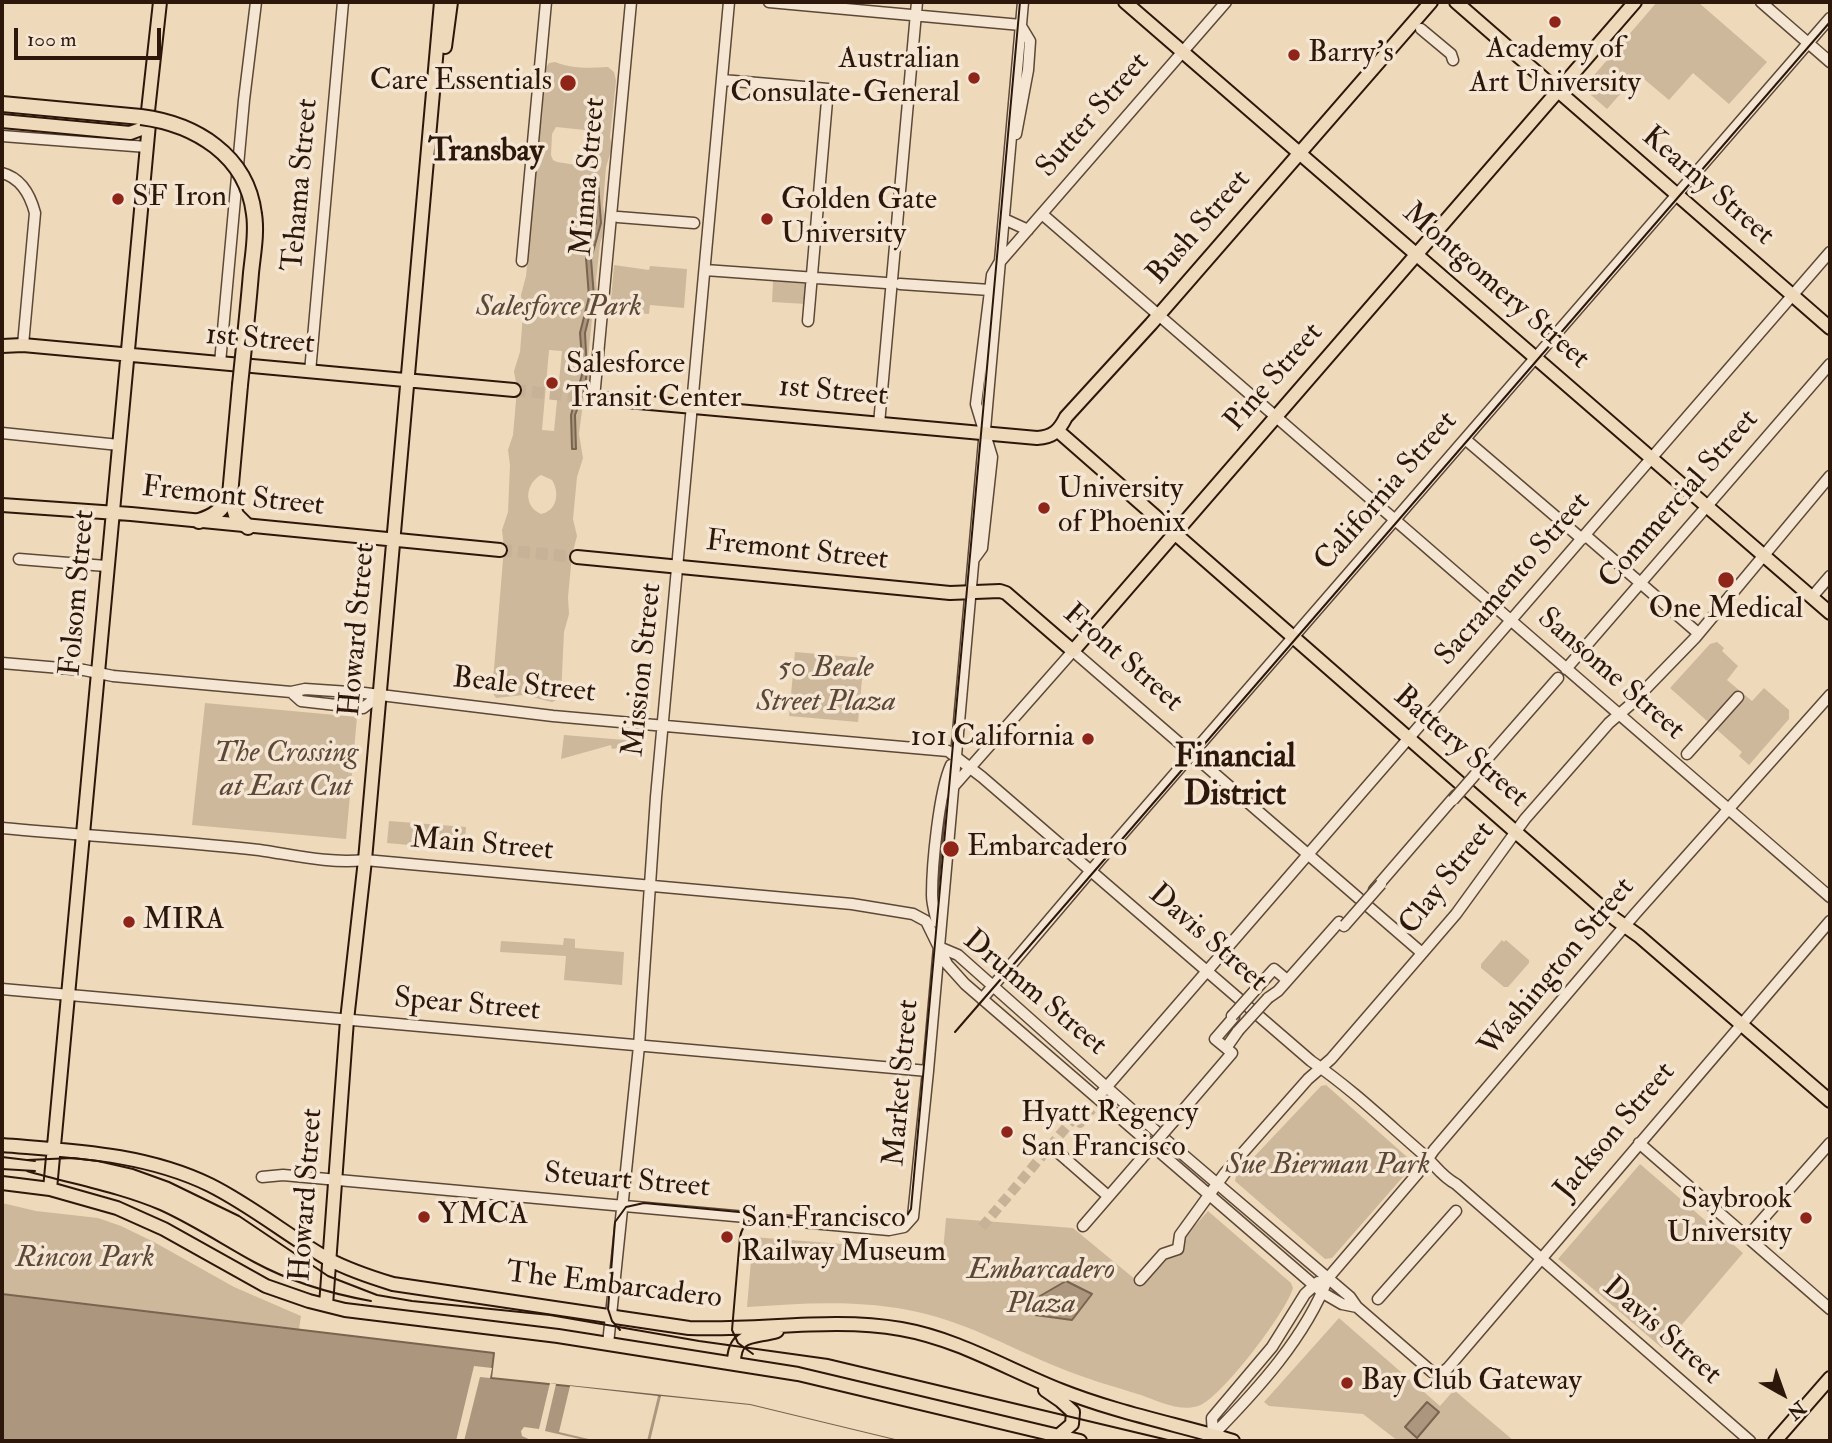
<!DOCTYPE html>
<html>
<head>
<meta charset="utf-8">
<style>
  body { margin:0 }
  #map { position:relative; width:1832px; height:1443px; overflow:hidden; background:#eed9ba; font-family:"IM FELL Double Pica",serif }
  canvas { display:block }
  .frame { position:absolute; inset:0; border:4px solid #2d170b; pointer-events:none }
  .north { position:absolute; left:1748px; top:1359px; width:70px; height:70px; -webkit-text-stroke:5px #f4e6d2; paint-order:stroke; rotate:140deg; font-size:19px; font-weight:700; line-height:28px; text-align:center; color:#2d170b }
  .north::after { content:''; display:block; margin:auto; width:24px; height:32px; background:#2d170b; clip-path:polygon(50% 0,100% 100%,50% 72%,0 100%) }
  .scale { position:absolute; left:14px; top:28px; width:147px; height:32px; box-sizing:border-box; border:4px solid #2d170b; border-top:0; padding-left:9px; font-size:21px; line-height:24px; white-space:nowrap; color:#2d170b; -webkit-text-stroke:5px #f4e6d2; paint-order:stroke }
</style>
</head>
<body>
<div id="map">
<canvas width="1832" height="1443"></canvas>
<div class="frame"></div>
<div class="north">N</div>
<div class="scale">100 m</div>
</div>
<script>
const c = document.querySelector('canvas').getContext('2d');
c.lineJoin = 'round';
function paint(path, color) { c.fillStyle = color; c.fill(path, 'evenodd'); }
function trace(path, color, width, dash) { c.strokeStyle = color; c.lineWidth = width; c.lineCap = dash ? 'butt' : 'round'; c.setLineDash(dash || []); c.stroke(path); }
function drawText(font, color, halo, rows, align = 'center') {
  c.font = font + ' "IM FELL Double Pica",serif'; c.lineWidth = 7; c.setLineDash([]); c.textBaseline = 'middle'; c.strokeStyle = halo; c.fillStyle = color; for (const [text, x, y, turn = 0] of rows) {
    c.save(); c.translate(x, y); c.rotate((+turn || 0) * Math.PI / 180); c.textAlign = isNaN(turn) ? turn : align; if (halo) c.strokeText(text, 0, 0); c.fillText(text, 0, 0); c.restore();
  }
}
paint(new Path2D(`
  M 1657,2 L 1698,2 L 1767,62 L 1729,104 L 1693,73 L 1669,100 L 1638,74 L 1607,109 L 1583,88 Z
  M 555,62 C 572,69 589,68 608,67 L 614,72 L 616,81 L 610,137 L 612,148 L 606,167 L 603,205 L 606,224 L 600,244 L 596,280 L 598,301 L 592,319 L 588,359 L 590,377 L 584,395 L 579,434 L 583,458 L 577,477 L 573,519 L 577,536 L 572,555 L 568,597 L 569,614 L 564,632 L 561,695 L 559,699 L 552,702 L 524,695 L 496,698 L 490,689 L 494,669 L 504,548 L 502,530 L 508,512 L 510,465 L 508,450 L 513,435 L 517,389 L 514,371 L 520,352 L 523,314 L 521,295 L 526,276 L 530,237 L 529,213 L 534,197 L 532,178 L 537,161 L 535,142 L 542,119 L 545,69 L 549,63 ZM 556,127 L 595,131 C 600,145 592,155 583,166 L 557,162 L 553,160 L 551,155 L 552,134 ZM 549,350 L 562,351 L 554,431 L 542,430 ZM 541,475 L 552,480 C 560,493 557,511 541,514 C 523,506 525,484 541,475 Z
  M 614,265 L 649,270 L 650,266 L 687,269 L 684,308 L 650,305 L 649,314 L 610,311 Z
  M 773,281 L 808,284 L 806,304 L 772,302 Z
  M 1717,642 L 1724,648 L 1722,651 L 1738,666 L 1727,680 L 1752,701 L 1764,688 L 1789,710 L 1789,719 L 1749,765 L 1739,756 L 1742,752 L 1670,688 L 1710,644 Z
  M 795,652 L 864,658 L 858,722 L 789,716 Z
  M 205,703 L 357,717 L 346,839 L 192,825 Z
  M 564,735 L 637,741 L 636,745 L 612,749 L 611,745 L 561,759 Z
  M 389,821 L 466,827 L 464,850 L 387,843 Z
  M 564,938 L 575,939 L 575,948 L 624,952 L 622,985 L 564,980 L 566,956 L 500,952 L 501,941 L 563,945 Z
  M 1502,940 L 1504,942 L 1506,940 L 1529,960 L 1529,963 L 1508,987 L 1504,987 L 1481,968 L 1481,964 Z
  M 1326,1085 L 1407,1157 L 1410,1163 L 1409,1170 L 1332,1258 L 1325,1259 L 1235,1181 L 1236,1176 L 1321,1086 Z
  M 1640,1164 L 1743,1253 L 1662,1348 L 1558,1259 Z
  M 2,1203 L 36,1211 L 98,1218 L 121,1226 L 154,1242 L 234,1287 L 301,1316 L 299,1329 L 2,1294 Z
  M 1208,1211 L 1291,1283 L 1293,1288 C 1287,1311 1220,1400 1198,1406 C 1180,1412 1158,1401 1141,1395 C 1112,1386 1083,1378 1055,1366 C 1011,1348 969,1324 922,1313 C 864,1299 806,1303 747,1307 L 753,1237 L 943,1252 L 946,1218 L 1073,1228 L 1142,1285 Z
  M 1339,1318 L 1440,1406 L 1454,1390 L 1514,1441 L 1398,1441 L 1363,1414 L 1269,1406 L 1264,1402 Z`), '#cdb89c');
const water = new Path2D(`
  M 593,183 L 598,183 L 601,223 L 591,259 L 594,297 L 585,333 L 587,372 L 584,391 L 575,415 L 576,449 L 572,449 L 571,415 L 583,371 L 580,333 L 589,297 L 586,258 L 596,222 Z
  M 1066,1281 L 1092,1294 L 1072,1320 L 1035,1315 L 1040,1296 Z
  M 2,1294 L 494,1353 L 491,1378 L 750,1405 L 899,1441 L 2,1441 Z
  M 1427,1402 L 1439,1412 L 1417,1438 L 1405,1427 Z`);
paint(water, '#ac977e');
trace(water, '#796450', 2);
paint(new Path2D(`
  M 474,1366 L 492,1368 L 490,1378 L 480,1377 L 464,1441 L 456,1441 Z
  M 550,1383 L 556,1384 L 545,1431 L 588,1441 L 533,1441 L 522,1436 L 521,1431 L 524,1427 L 539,1429 Z
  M 570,1386 L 658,1396 L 647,1441 L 597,1441 L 559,1432 Z
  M 661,1396 L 750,1405 L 899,1441 L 650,1441 Z`), '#eed9ba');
trace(new Path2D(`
  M 982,1227 L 1074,1118 L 1080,1123 L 1092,1109`), '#c7b297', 10, [10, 5]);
trace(new Path2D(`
  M 514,390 L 594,398
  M 500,550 L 577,557`), '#c7b297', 12, [12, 6]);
const minor = new Path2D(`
  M 769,2 L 1021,25
  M 1761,2 L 1830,62
  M 1421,29 L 1451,54 L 1453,60
  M 722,80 L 828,89 L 808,321
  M 1016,134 L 1028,70 L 1030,41 L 1021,26
  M 2,136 L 147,147
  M 2,173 C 21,178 30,194 35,213 L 23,345
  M 1042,214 L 1830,897
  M 618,217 L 694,223
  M 1004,219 L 1028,230
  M 522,261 L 546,2
  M 705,270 L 886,283
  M 900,284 L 990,290
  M 220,363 L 244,100 L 256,2
  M 310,372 L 343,2
  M 594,398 L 631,2
  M 879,424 L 917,2
  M 2,433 L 119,445
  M 1465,439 L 1582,539
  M 1585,535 L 1698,633
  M 19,559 L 106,566
  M 974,559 L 982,548 L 992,457 L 976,404 L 992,275 L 999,263 L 1226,2
  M 1812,597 L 1830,576
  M 2,663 L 84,670 L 113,676 L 291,692 L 305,689 L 364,693 L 553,716 L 948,751 L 982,777 L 1311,1061 C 1352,1089 1387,1123 1424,1155 C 1435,1165 1442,1177 1456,1184 L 1750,1441
  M 1566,669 L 1830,364
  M 291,692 L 301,701 L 363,708 L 380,695
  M 1687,754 L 1738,697
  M 1480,767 L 1558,678
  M 953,787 L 1073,651 L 1422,953
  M 2,828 C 87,836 173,840 259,850 C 294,855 329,864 365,860 L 852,904 L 913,914 L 926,921 L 947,964 L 965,984 L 1323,1293 L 1342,1304 L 1357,1307
  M 1374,890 L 1456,795
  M 937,922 C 935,914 932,904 932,895 C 932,865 939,791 951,765
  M 939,947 L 958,955 L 967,963 L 1166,1140 L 1350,1297 L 1357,1307 L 1432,1372 L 1439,1375 L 1448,1368 L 1830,921
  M 1257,988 L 1274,969 L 1287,980
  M 2,989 L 928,1071
  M 1268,998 L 1278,991 L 1339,922 L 1344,926 L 1345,925
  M 982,999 L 1100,860 L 1830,18
  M 1226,1048 L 1215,1039 L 1234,1017 L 1232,1016
  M 1097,1098 L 1830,252
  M 1173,1122 L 1232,1053 L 1226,1048 L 1238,1031
  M 1639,1143 L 1830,1309
  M 1068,1161 L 1108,1196
  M 262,1177 L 283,1175 L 889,1230 L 904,1227 L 913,1217 L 928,1071 L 1023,2
  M 1083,1226 L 1141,1159
  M 1747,1237 L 1830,1143
  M 1140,1280 L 1163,1254 L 1178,1249 L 1180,1235 L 1225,1173 L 1308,1079 L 1331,1059 L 1456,914 L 1525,819 L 1609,723 L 1630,705 L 1695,638 L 1830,476
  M 1378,1299 L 1456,1211
  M 608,1344 L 639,1046 L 656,797 L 729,2
  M 1213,1435 C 1257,1390 1305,1338 1328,1278 L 1418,1173 L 1434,1150 L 1635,914 L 1830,695
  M 1213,1436 L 1212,1418 L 1272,1347 L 1305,1294 L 1318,1282`);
const major = new Path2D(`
  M 1125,2 L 1830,613
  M 1456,2 L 1830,328
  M 445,47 L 451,2
  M 2,121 L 130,133 L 141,129 L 147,120
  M 2,346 L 23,345 L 514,390
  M 594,398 L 1037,438 C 1053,437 1059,431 1066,417 L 1151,324 L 1431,2
  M 1058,431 L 1615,919 L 1639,936 L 1830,1101
  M 2,505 L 131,514 L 500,550
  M 577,557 L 950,593 L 1000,591 L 1006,593 L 1073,651 L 1635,2
  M 2,1145 C 73,1151 144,1153 210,1185 C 252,1206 288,1236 328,1259 C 349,1270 370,1277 393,1284 L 689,1328 C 760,1331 831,1317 901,1329 C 958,1339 1007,1369 1060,1390 C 1115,1412 1175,1424 1233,1441
  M 2,1183 L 50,1189 L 117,1208 L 164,1229 L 266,1286 L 309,1301 L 345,1310 L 558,1336 L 798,1374 L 1080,1441
  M 50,1189 L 149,124 L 147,120 L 160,2
  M 326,1305 L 347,1020 L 365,860 L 441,2
  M 734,1363 C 734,1332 754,1338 777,1331
  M 1045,1390 L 1061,1401 L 1073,1412 L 1072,1424 L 1058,1436
  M 1775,1441 L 1830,1378`);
const highway = new Path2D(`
  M 2,104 L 141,117
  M 240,385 L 230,495 L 236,515 L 248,527
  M 199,521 C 215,516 222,510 230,495`);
trace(minor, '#5d4837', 13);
trace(major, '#2d170b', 16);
trace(highway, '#2d170b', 18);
trace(minor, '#f4e6d2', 10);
trace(major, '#eed9ba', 12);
trace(highway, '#eed9ba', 14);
trace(new Path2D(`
  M 955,1032 L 1830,22
  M 2,1157 L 35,1161
  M 27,1160 L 73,1158 L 98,1161 L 133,1169 L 169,1182 L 239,1216 L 328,1276 L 377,1295 L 412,1301 L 550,1315 L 699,1341 L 828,1359 L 1172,1441
  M 2,1169 L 35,1171
  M 27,1171 C 71,1184 118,1192 160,1210 C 193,1225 223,1245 254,1262 C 289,1281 332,1294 371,1301
  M 620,1330 L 612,1321 L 608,1309 L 615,1222 L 626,1207 L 644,1203 L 760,1214
  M 753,1354 L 738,1343 L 732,1330 L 740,1237 C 743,1222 752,1217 767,1215 L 887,1227 L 903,1222 L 911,1209 L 1020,2`), '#2d170b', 2);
const minorBridge = new Path2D(`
  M 1453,800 L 1487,761
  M 1345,925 L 1381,884
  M 1232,1016 L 1257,988
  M 1238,1031 L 1268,998
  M 1048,1144 L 1068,1161
  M 1141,1159 L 1173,1122`);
const highwayBridge = new Path2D(`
  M 141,117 C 195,124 247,155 254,214 C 257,233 253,253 251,273 C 248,310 244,347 240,385`);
trace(minorBridge, '#5d4837', 13, []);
trace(highwayBridge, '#2d170b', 18, []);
trace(minorBridge, '#f4e6d2', 10);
trace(highwayBridge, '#eed9ba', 14);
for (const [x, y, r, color] of [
  [1555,22,7,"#8f2418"],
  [1294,55,7,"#8f2418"],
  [974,78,7,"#8f2418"],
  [568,83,9,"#8f2418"],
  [118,199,7,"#8f2418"],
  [767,219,7,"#8f2418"],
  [552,383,7,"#8f2418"],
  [1044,508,7,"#8f2418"],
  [1726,580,9,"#8f2418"],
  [1088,739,7,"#8f2418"],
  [951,849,9,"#8f2418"],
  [129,922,7,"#8f2418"],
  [1007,1132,7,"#8f2418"],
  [424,1217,7,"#8f2418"],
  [1806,1218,7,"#8f2418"],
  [727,1237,7,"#8f2418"],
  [1347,1383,7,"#8f2418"]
]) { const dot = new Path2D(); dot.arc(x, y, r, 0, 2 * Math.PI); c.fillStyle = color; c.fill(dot); trace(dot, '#f4e6d2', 2.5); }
drawText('30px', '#2d170b', '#f4e6d2', [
  ["Academy of",1555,51,"center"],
  ["Art University",1555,85,"center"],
  ["Barry's",1308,55],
  ["Australian",960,61,"right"],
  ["Consulate-General",960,95,"right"],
  ["Care Essentials",552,83,"right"],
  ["SF Iron",132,199],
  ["Golden Gate",781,202],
  ["University",781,236],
  ["Salesforce",566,366],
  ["Transit Center",566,400],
  ["University",1058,491],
  ["of Phoenix",1058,525],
  ["One Medical",1726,611,"center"],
  ["101 California",1074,739,"right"],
  ["Embarcadero",967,849],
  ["MIRA",143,922],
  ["Hyatt Regency",1021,1115],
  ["San Francisco",1021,1149],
  ["Saybrook",1792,1201,"right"],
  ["University",1792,1235,"right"],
  ["YMCA",438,1217],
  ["San Francisco",741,1220],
  ["Railway Museum",741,1254],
  ["Bay Club Gateway",1361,1383]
], 'left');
drawText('30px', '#2d170b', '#f4e6d2', [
  ["Sutter Street",1094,116,-49],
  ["Minna Street",590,177,-85],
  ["Tehama Street",302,185,-85],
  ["Kearny Street",1707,187,41],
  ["Bush Street",1200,228,-49],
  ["Montgomery Street",1495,287,41],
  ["1st Street",260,341,5],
  ["Pine Street",1275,378,-49],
  ["1st Street",833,393,5],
  ["California Street",1387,492,-49],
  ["Fremont Street",233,498,6],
  ["Commercial Street",1680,500,-49],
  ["Fremont Street",797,552,6],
  ["Sacramento Street",1514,580,-49],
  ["Folsom Street",79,593,-85],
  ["Howard Street",359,630,-85],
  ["Front Street",1122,659,41],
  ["Mission Street",644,670,-84],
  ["Sansome Street",1610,675,41],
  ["Beale Street",524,687,6],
  ["Battery Street",1460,748,41],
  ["Main Street",482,846,5],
  ["Clay Street",1448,879,-52],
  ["Davis Street",1207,939,41],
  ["Washington Street",1558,968,-50],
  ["Drumm Street",1034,994,40],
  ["Spear Street",467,1006,5],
  ["Market Street",903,1083,-85],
  ["Jackson Street",1616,1132,-50],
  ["Steuart Street",627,1182,5],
  ["Howard Street",308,1195,-86],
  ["The Embarcadero",614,1287,7],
  ["Davis Street",1661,1332,41]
]);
drawText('italic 30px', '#5d4736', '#f4e6d2', [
  ["Salesforce Park",559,309],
  ["50 Beale",826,670],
  ["Street Plaza",826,704],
  ["The Crossing",286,755],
  ["at East Cut",286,789],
  ["Sue Bierman Park",1328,1167],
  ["Rincon Park",85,1260],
  ["Embarcadero",1041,1272],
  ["Plaza",1041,1306]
]);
drawText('bold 32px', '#2d170b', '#f4e6d2', [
  ["Transbay",486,153]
]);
drawText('bold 33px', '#2d170b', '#f4e6d2', [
  ["Financial",1235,759],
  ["District",1235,797]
]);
</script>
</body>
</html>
